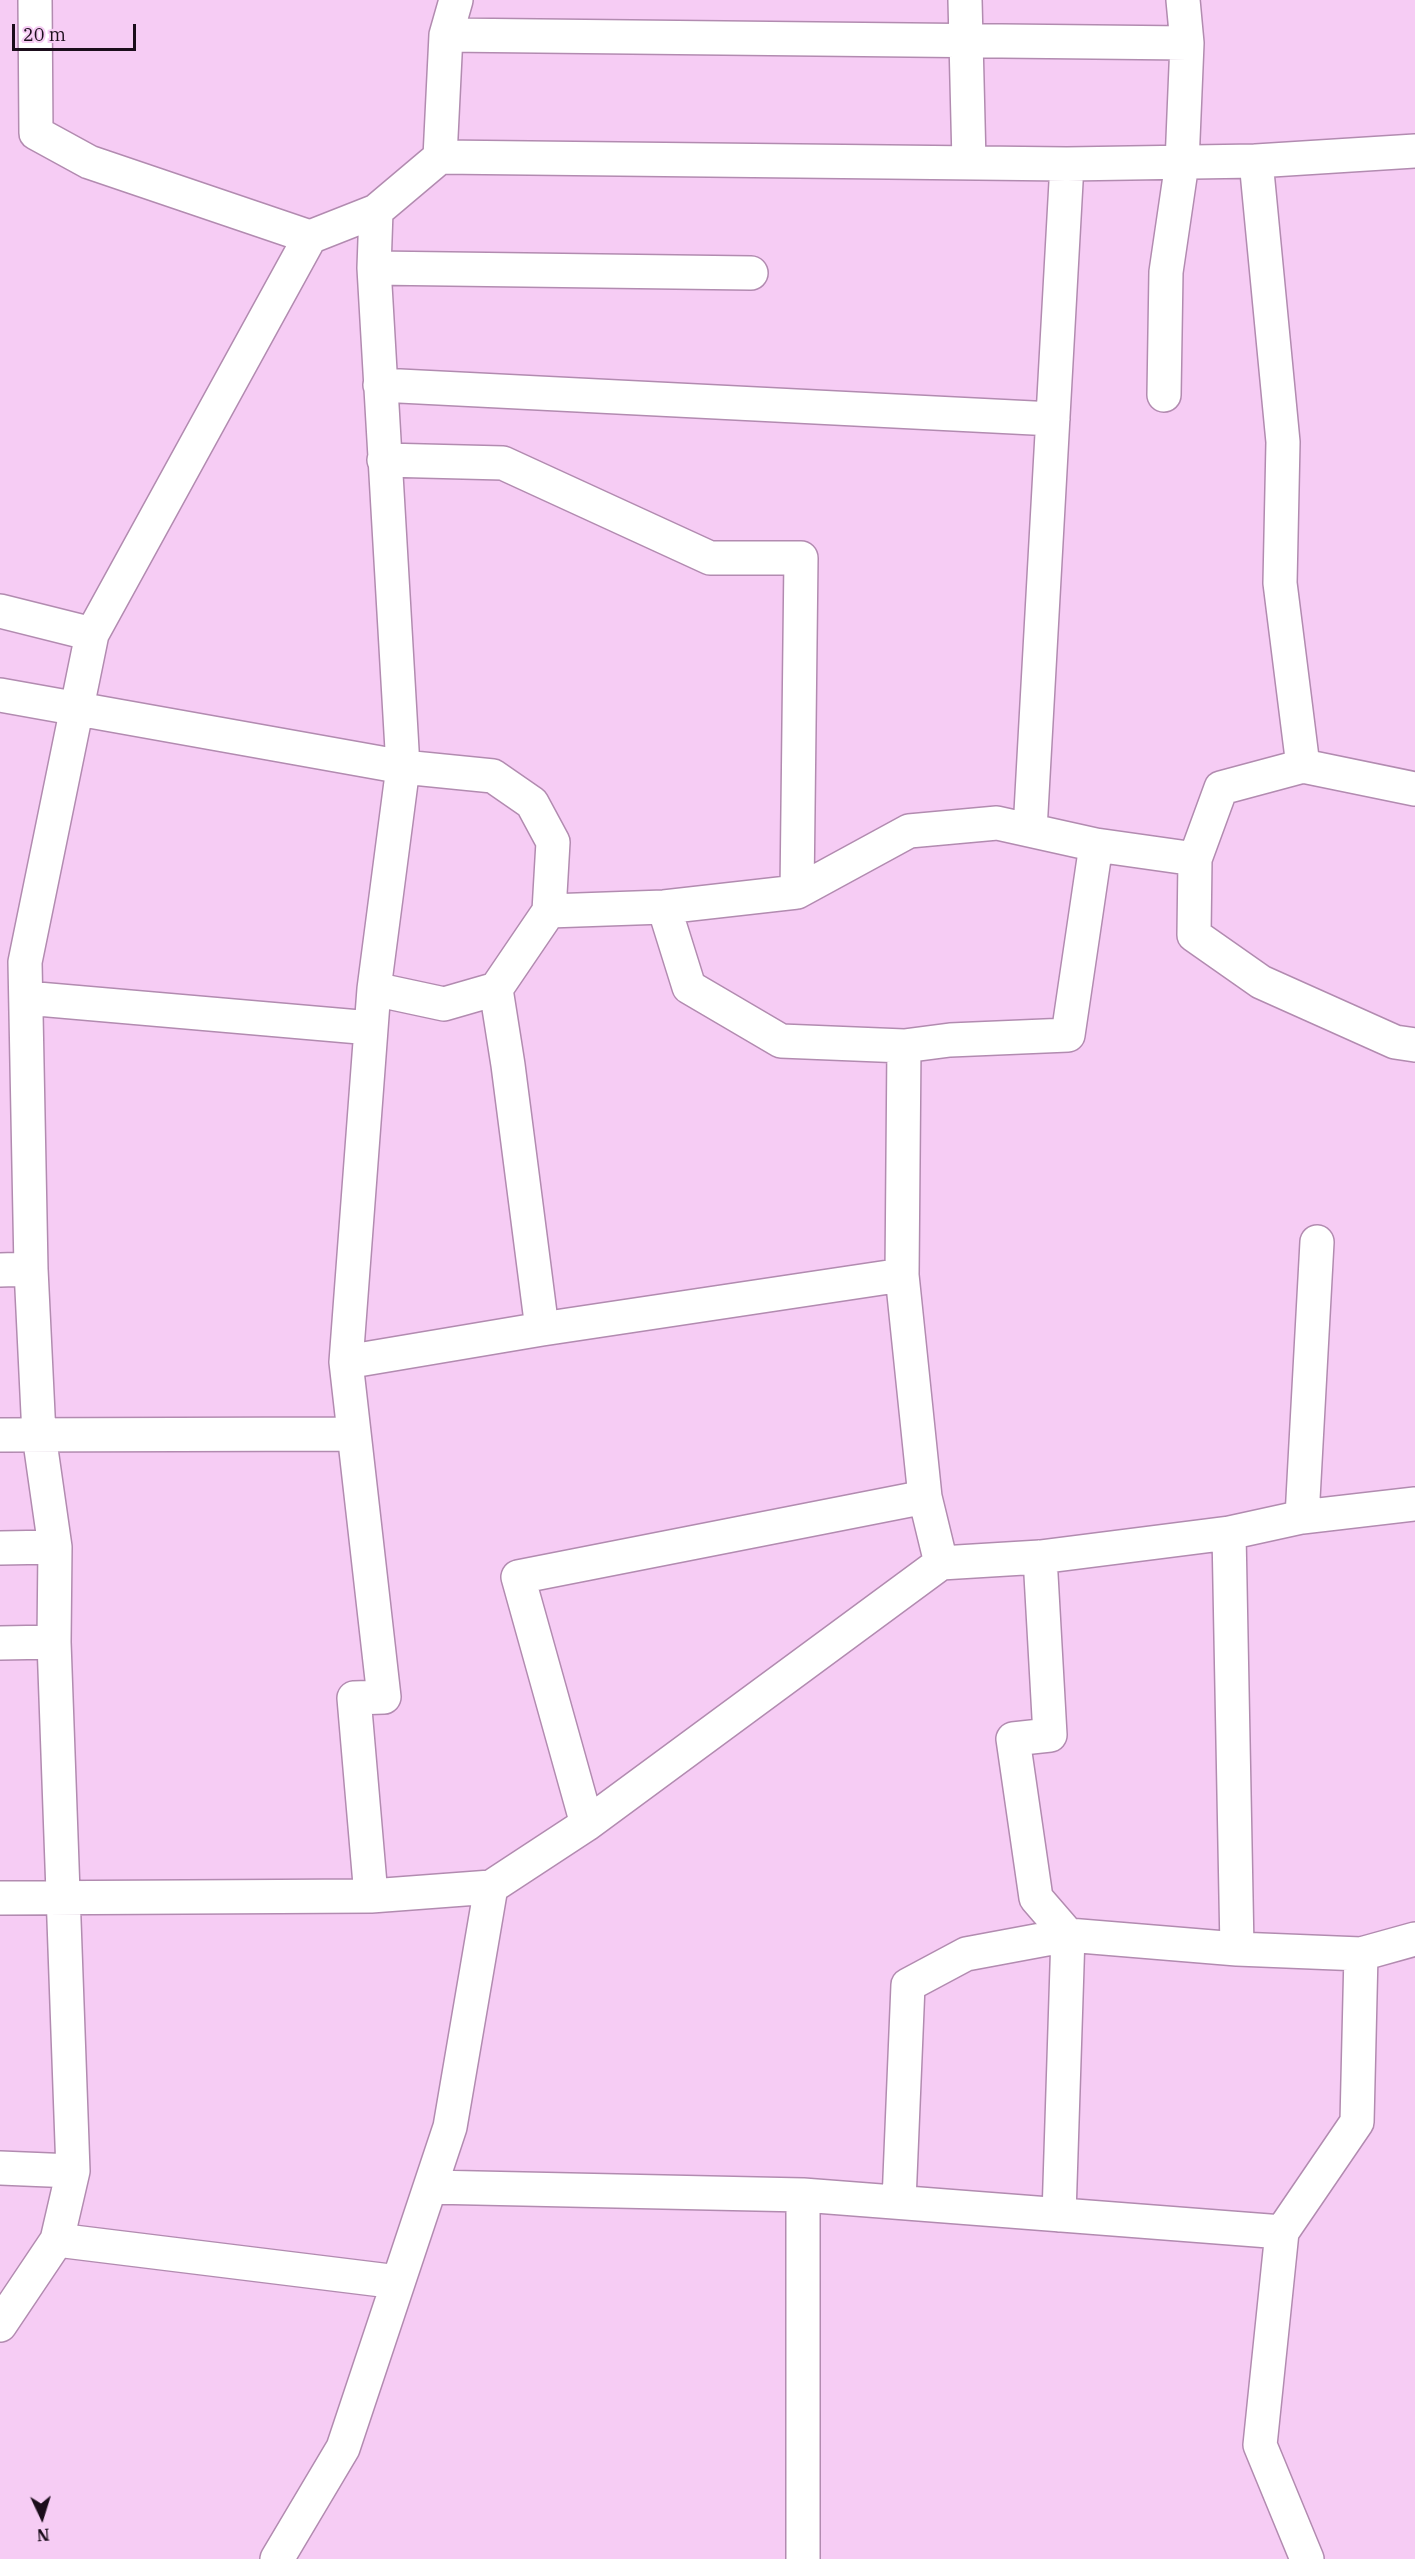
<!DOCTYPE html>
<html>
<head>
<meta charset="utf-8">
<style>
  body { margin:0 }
  #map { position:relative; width:1415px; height:2559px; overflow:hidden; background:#f6ccf4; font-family:"IBM Plex Serif",serif }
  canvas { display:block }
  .north { position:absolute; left:12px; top:2487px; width:60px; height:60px; -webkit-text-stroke:4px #f6ccf4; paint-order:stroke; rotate:176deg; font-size:16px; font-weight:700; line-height:24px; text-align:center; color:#1b0d1b }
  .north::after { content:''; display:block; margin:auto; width:21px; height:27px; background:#1b0d1b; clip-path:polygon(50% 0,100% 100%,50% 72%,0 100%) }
  .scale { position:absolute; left:12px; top:24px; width:124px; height:27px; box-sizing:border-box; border:3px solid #1b0d1b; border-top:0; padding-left:8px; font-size:18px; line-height:21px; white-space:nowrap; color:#1b0d1b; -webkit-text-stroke:4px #f6ccf4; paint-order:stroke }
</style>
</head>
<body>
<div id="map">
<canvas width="1415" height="2559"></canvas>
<div class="north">N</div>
<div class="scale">20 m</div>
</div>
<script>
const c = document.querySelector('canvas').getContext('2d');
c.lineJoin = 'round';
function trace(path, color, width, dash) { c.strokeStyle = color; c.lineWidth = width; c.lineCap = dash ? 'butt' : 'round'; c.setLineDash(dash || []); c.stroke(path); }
const minor = new Path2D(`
  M 35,0 L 36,133 L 89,162 L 310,237
  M 965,0 L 969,162
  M 446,35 L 1187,43
  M 440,157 L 1067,164 L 1256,161 L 1415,151
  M 1256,161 L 1283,442 L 1280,583 L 1303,766
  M 374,268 L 751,273
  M 380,385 L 1053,419
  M 1164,395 L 1166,272 L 1182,163 L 1187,43 L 1183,0
  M 384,460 L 503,463 L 710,558 L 801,558 L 797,892
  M 0,611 L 92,634
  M 0,695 L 403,767 L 493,776 L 532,803 L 553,842 L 549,911 L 496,989 L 444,1004 L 374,989
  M 1415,789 L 1303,766 L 1221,788 L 1195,859 L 1194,935 L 1261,982 L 1395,1042 L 1415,1045
  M 1030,830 L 1067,164
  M 664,907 L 689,987 L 781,1041 L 904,1046
  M 549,911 L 664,907 L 797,892 L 909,831 L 997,823 L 1096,845 L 1195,859
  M 496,989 L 508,1065 L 542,1329
  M 26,998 L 371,1028
  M 0,1270 L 31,1269
  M 346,1362 L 542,1329 L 902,1275
  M 0,1435 L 354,1434
  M 1302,1517 L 1317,1242
  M 1229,1533 L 1237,1949
  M 0,1548 L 55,1547
  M 1040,1557 L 1050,1735 L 1013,1739 L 1036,1898 L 1068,1935 L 1059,2215
  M 941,1563 L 925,1497 L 902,1275 L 904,1046 L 950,1040 L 1068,1035 L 1096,845
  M 0,1643 L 54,1642
  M 587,1824 L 518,1577 L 925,1497
  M 371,1896 L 354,1698 L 384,1697 L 346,1362 L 374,989 L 403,767 L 374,268 L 376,211
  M 0,1898 L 371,1896 L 491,1887
  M 0,2168 L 73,2171
  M 430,2187 L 803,2195
  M 899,2201 L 908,1985 L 966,1954 L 1068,1935 L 1237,1949 L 1361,1954 L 1415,1939
  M 57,2240 L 398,2282
  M 0,2325 L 57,2240 L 73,2171 L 54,1642 L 55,1547 L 39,1435 L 31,1269 L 25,962 L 92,634 L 310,237 L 376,211 L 440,157 L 446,35 L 456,0
  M 277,2559 L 343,2448 L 450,2127 L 491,1887 L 587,1824 L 941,1563 L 1040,1557 L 1229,1533 L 1302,1517 L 1415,1504
  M 803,2559 L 803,2195 L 1282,2232
  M 1307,2559 L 1260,2445 L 1282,2232 L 1357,2122 L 1361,1954`);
trace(minor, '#b28bb0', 36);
trace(minor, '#fff', 33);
</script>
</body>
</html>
